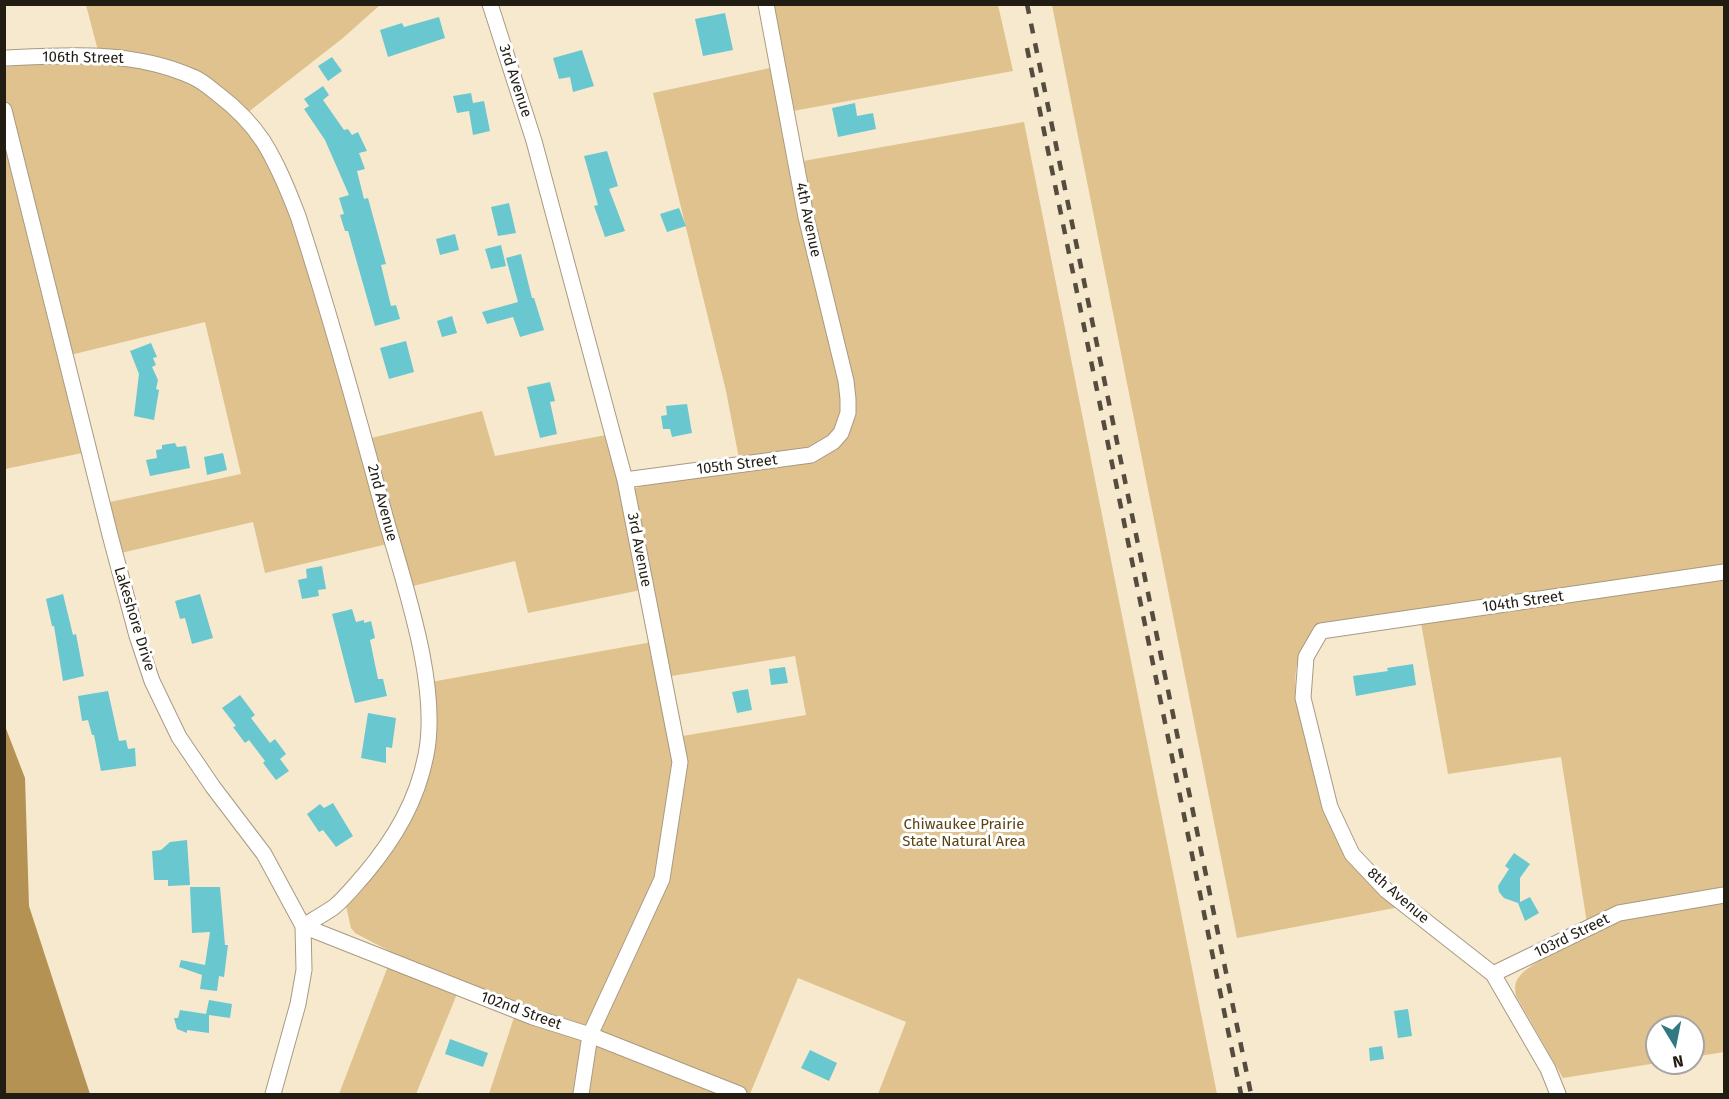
<!DOCTYPE html>
<html>
<head>
<meta charset="utf-8">
<style>
  body { margin:0 }
  #map { position:relative; width:1729px; height:1099px; overflow:hidden; background:#f7e9ce; font-family:"Fira Sans",sans-serif }
  canvas { display:block }
  .frame { position:absolute; inset:0; border:6px solid #221d13; pointer-events:none }
  .north { position:absolute; left:1645px; top:1015px; width:60px; height:60px; box-sizing:border-box; background:#fff; border:2px solid #a7a5a1; border-radius:50%; rotate:170deg; font-size:16px; font-weight:700; line-height:24px; text-align:center; color:#221d13 }
  .north::after { content:''; display:block; margin:auto; width:21px; height:27px; background:#317a81; clip-path:polygon(50% 0,100% 100%,50% 72%,0 100%) }
</style>
</head>
<body>
<div id="map">
<canvas width="1729" height="1099"></canvas>
<div class="frame"></div>
<div class="north">N</div>
</div>
<script>
const c = document.querySelector('canvas').getContext('2d');
c.lineJoin = 'round';
function paint(path, color) { c.fillStyle = color; c.fill(path, 'evenodd'); }
function trace(path, color, width, dash) { c.strokeStyle = color; c.lineWidth = width; c.lineCap = dash ? 'butt' : 'round'; c.setLineDash(dash || []); c.stroke(path); }
function drawText(font, color, halo, rows, align = 'center') {
  c.font = font + ' "Fira Sans",sans-serif'; c.lineWidth = 6; c.setLineDash([]); c.textBaseline = 'middle'; c.strokeStyle = halo; c.fillStyle = color; for (const [text, x, y, turn = 0] of rows) {
    c.save(); c.translate(x, y); c.rotate((+turn || 0) * Math.PI / 180); c.textAlign = isNaN(turn) ? turn : align; if (halo) c.strokeText(text, 0, 0); c.fillText(text, 0, 0); c.restore();
  }
}
paint(new Path2D(`
  M 86,5 L 380,5 L 343,38 L 238,120 L 268,159 L 289,207 L 359,441 L 482,411 L 495,456 L 606,435 L 621,493 L 648,484 L 741,469 L 726,391 L 653,93 L 784,65 L 772,5 L 998,5 L 1013,71 L 782,113 L 803,161 L 1024,122 L 1217,1094 L 878,1094 L 906,1022 L 798,978 L 750,1094 L 489,1094 L 518,1005 L 457,994 L 416,1094 L 339,1094 L 393,953 L 355,933 L 351,928 L 346,906 L 412,816 L 431,682 L 663,640 L 641,590 L 528,613 L 515,561 L 413,586 L 400,541 L 265,573 L 253,522 L 121,553 L 110,502 L 241,474 L 205,322 L 58,358 L 82,453 L 5,469 L 5,67 L 26,63 L 101,62 ZM 795,656 L 806,715 L 671,738 L 659,678 Z
  M 1052,5 L 1724,5 L 1724,1052 L 1693,1057 L 1693,1027 L 1657,1027 L 1657,1063 L 1563,1078 L 1516,996 C 1515,989 1514,983 1519,977 C 1530,962 1571,945 1589,936 L 1561,757 L 1448,774 L 1419,612 L 1317,632 C 1297,649 1294,668 1296,694 L 1328,816 L 1400,907 L 1237,938 Z`), '#dfc28d');
paint(new Path2D(`
  M 5,726 L 25,778 L 29,906 L 90,1094 L 5,1094 Z`), '#b39254');
paint(new Path2D(`
  M 725,13 L 733,50 L 703,56 L 695,19 Z
  M 439,17 L 445,38 L 388,57 L 380,30 L 402,23 L 404,27 Z
  M 582,50 L 594,86 L 573,92 L 570,77 L 559,79 L 553,58 Z
  M 332,57 L 342,71 L 328,81 L 318,66 Z
  M 323,86 L 329,95 L 323,100 L 344,130 L 348,129 L 352,135 L 358,132 L 367,151 L 359,153 L 365,169 L 357,171 L 364,199 L 368,198 L 386,264 L 381,265 L 391,306 L 396,305 L 400,319 L 375,326 L 348,231 L 345,231 L 340,215 L 344,214 L 339,198 L 349,195 L 325,140 L 304,109 L 309,106 L 304,99 Z
  M 471,93 L 473,103 L 484,101 L 490,131 L 473,135 L 469,111 L 457,113 L 453,96 Z
  M 855,103 L 857,116 L 873,113 L 876,129 L 838,137 L 832,108 Z
  M 607,151 L 618,186 L 609,189 L 625,231 L 605,237 L 594,206 L 598,205 L 584,156 Z
  M 509,203 L 516,233 L 498,236 L 491,207 Z
  M 679,208 L 686,226 L 667,232 L 660,214 Z
  M 455,234 L 459,250 L 440,255 L 436,239 Z
  M 501,245 L 506,266 L 491,269 L 485,249 Z
  M 521,254 L 532,298 L 534,298 L 544,330 L 520,337 L 513,317 L 487,324 L 482,312 L 518,302 L 506,258 Z
  M 452,316 L 457,333 L 442,337 L 437,321 Z
  M 406,341 L 414,372 L 389,379 L 380,348 Z
  M 151,343 L 157,357 L 153,358 L 156,365 L 152,367 L 158,380 L 156,389 L 159,390 L 154,420 L 134,416 L 139,374 L 130,351 Z
  M 550,382 L 555,401 L 550,402 L 557,434 L 540,438 L 527,387 Z
  M 687,404 L 692,433 L 672,437 L 670,429 L 663,429 L 661,416 L 667,415 L 666,406 Z
  M 175,443 L 177,447 L 186,446 L 190,468 L 150,476 L 146,460 L 157,458 L 156,450 L 162,449 L 162,445 Z
  M 223,453 L 227,470 L 207,475 L 204,457 Z
  M 322,566 L 326,589 L 318,590 L 319,596 L 302,599 L 298,580 L 307,578 L 306,569 Z
  M 63,594 L 73,635 L 76,634 L 84,676 L 63,681 L 54,626 L 52,626 L 46,599 Z
  M 200,594 L 213,638 L 192,644 L 185,618 L 180,619 L 175,601 Z
  M 352,609 L 356,622 L 364,620 L 364,623 L 371,621 L 375,638 L 370,640 L 378,679 L 383,679 L 387,696 L 355,703 L 332,614 Z
  M 1413,664 L 1416,685 L 1356,696 L 1353,676 L 1388,671 L 1387,668 Z
  M 785,667 L 788,683 L 771,685 L 769,669 Z
  M 748,689 L 752,710 L 737,713 L 732,692 Z
  M 108,691 L 119,741 L 126,740 L 128,749 L 135,748 L 136,766 L 101,771 L 94,735 L 92,735 L 88,720 L 82,721 L 78,696 Z
  M 240,695 L 255,715 L 251,718 L 270,743 L 275,739 L 286,754 L 280,759 L 289,771 L 276,780 L 263,763 L 265,761 L 249,740 L 245,743 L 233,727 L 236,726 L 222,708 Z
  M 368,713 L 396,718 L 392,748 L 386,747 L 386,763 L 361,758 Z
  M 333,803 L 353,836 L 336,847 L 323,830 L 319,832 L 307,814 L 320,804 L 324,808 Z
  M 187,840 L 190,885 L 168,886 L 168,880 L 154,880 L 152,851 L 161,850 L 170,842 Z
  M 1514,853 L 1530,864 L 1520,878 L 1520,902 L 1530,897 L 1539,913 L 1525,921 L 1518,903 L 1504,898 L 1499,892 L 1498,886 L 1509,869 L 1505,866 Z
  M 190,887 L 220,887 L 225,945 L 228,945 L 224,977 L 219,976 L 217,991 L 200,989 L 202,975 L 179,967 L 181,960 L 205,965 L 210,932 L 192,933 Z
  M 209,1000 L 232,1004 L 230,1018 L 209,1015 L 209,1033 L 187,1030 L 187,1033 L 177,1029 L 174,1018 L 178,1018 L 180,1010 L 206,1014 Z
  M 1408,1009 L 1412,1036 L 1398,1038 L 1394,1011 Z
  M 450,1039 L 488,1053 L 483,1067 L 445,1054 Z
  M 1382,1046 L 1384,1059 L 1370,1061 L 1369,1048 Z
  M 810,1050 L 837,1063 L 829,1081 L 801,1068 Z`), '#69c7d0');
const minor = new Path2D(`
  M 490,4 L 534,141 L 625,480 L 680,762 L 662,879 L 590,1035 L 581,1094
  M 4,58 C 69,55 133,50 193,77 C 203,81 211,89 219,95 C 236,108 251,123 263,141 C 278,165 288,190 298,216 C 330,315 358,415 385,516 C 404,584 440,685 426,755 C 417,801 395,838 365,874 C 355,885 345,898 334,907 C 324,914 313,920 303,926
  M 4,110 L 110,535 L 137,636 L 152,681 L 179,737 L 213,787 L 264,854 L 303,926 L 304,970 L 298,1004 L 273,1094
  M 625,480 L 811,455 L 833,442 L 841,433 L 848,413 L 848,399 L 846,381 L 806,217 L 766,4
  M 303,926 L 533,1017 L 590,1035 L 739,1094
  M 1493,974 L 1619,913 L 1724,895
  M 1558,1094 L 1548,1069 L 1493,974 L 1386,890 L 1352,854 L 1330,807 L 1303,698 L 1306,657 L 1321,631 L 1724,572`);
trace(minor, '#a89a82', 17);
trace(minor, '#fff', 15);
trace(new Path2D(`
  M 1027,4 L 1251,1094
  M 1027,48 L 1241,1094`), '#544d3f', 4.5, [10, 10]);
drawText('15px', '#221d13', '#fff', [
  ["106th Street",83,58,1],
  ["3rd Avenue",515,81,72],
  ["4th Avenue",808,220,78],
  ["105th Street",737,465,-7],
  ["2nd Avenue",382,503,75],
  ["3rd Avenue",639,550,79],
  ["104th Street",1523,602,-8],
  ["Lakeshore Drive",134,619,73],
  ["8th Avenue",1398,896,41],
  ["103rd Street",1572,936,-26],
  ["102nd Street",521,1011,20]
]);
drawText('15px', '#5b4413', '#fff', [
  ["Chiwaukee Prairie",964,825],
  ["State Natural Area",964,842]
]);
</script>
</body>
</html>
